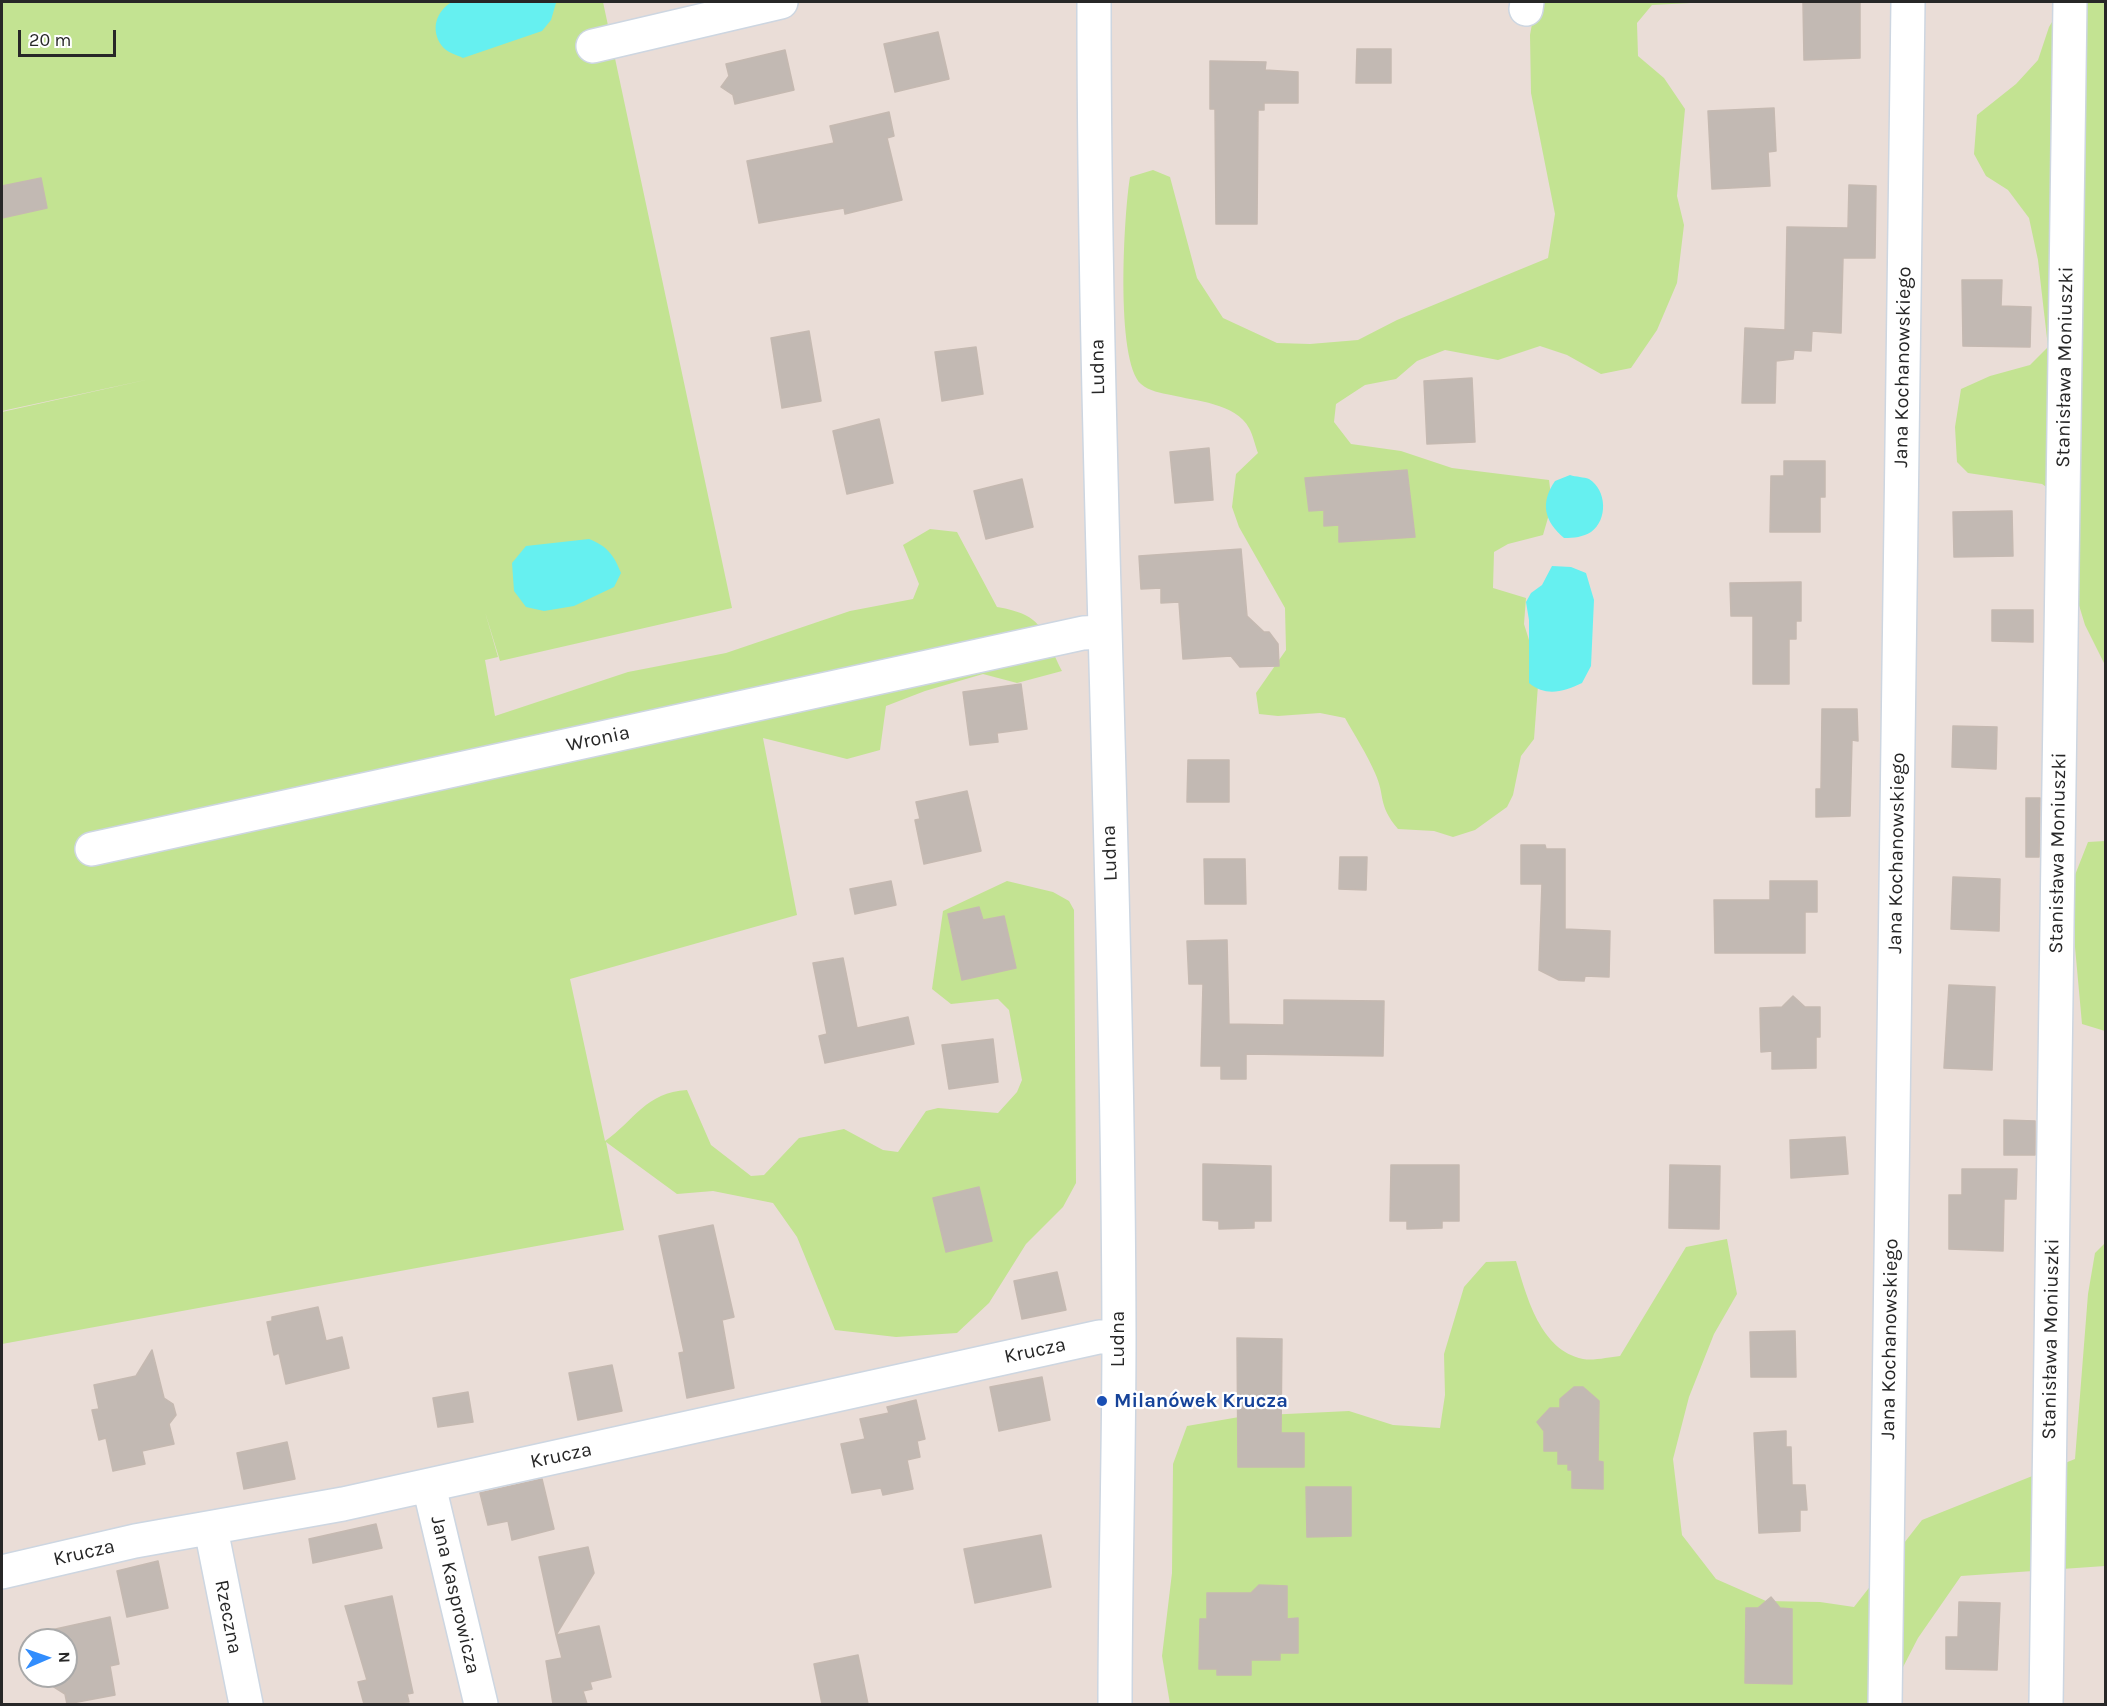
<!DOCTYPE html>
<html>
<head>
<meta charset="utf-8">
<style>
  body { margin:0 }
  #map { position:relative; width:2107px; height:1706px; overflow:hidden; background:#eaddd7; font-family:Karla,sans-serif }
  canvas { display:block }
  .frame { position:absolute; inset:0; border:3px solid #272727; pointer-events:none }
  .north { position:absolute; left:18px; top:1628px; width:60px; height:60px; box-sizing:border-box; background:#fff; border:2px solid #a9a9a9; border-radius:50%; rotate:88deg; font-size:16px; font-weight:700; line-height:24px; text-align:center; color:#272727 }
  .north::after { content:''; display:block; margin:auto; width:21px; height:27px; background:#328dfd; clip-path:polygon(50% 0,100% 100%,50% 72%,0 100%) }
  .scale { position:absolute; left:18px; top:30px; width:98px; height:27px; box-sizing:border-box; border:3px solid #272727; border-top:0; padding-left:8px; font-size:18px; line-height:21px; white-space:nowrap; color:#272727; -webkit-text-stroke:4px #fff; paint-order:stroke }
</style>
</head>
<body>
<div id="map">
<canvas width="2107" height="1706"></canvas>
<div class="frame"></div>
<div class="north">N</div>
<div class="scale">20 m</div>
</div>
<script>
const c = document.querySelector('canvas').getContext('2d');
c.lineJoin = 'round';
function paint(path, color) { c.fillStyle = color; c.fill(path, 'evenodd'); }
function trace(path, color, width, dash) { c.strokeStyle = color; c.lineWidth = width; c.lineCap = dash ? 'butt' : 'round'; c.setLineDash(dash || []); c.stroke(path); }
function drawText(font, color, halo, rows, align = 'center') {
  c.font = font + ' Karla,sans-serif'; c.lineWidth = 4.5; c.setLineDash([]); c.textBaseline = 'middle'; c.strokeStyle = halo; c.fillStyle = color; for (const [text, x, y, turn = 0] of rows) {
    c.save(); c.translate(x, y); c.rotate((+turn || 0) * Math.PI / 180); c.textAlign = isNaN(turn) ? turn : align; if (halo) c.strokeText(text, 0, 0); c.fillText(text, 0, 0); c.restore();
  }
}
paint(new Path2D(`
  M 2,2 L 603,2 L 732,608 L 500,661 L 485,612 L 498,657 L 485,660 L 495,716 L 628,672 L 726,653 L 850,611 L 913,599 L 919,584 L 903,545 L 930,529 L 957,532 L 997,607 C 1045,615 1042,631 1062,671 L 1017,683 L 983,674 L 925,691 L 886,706 L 880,750 L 847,759 L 763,738 L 797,915 L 570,979 L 605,1141 C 634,1121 646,1092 687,1090 L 711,1145 L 751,1176 L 764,1175 L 799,1138 L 844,1129 L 883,1150 L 898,1152 L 926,1111 L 938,1108 L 998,1113 L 1017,1092 L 1022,1080 L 1009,1010 L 998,999 L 951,1004 L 932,989 L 943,911 L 1007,881 L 1053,892 L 1069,901 L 1074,910 L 1076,1183 L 1063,1207 L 1026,1244 L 989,1303 L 957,1333 L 896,1337 L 835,1330 L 797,1237 L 773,1203 L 713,1191 L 677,1194 L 606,1142 L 624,1230 L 2,1344 L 2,412 L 150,379 L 2,411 Z
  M 1536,2 L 1710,2 L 1652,5 L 1637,23 L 1638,56 L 1664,78 L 1685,109 L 1677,196 L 1684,225 L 1677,283 L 1657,330 L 1631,368 L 1601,374 L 1567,355 L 1540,346 L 1498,360 L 1445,350 L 1417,361 L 1396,379 L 1365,385 L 1336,404 L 1334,422 L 1351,444 L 1401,451 L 1452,468 L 1549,480 L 1552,504 L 1543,535 L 1508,544 L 1494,552 L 1493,588 L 1526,598 L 1524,624 L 1539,672 L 1534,739 L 1521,756 L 1513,795 L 1507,807 L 1475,830 L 1453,837 L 1434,831 L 1398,829 C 1377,804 1386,797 1375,773 C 1367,754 1355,736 1345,718 L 1320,713 L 1278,716 L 1259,714 L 1256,693 L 1286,650 L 1285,608 L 1239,527 L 1232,507 L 1236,474 L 1258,453 C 1255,445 1253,435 1249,428 C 1236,403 1195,401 1171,395 C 1161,393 1149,391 1141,384 C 1115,360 1124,213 1130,177 L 1153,170 L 1170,177 L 1197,278 L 1223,318 L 1277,343 L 1310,344 L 1358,340 L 1397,320 L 1548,258 L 1555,214 L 1531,93 L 1530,35 Z
  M 2064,2 L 2105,2 L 2105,665 L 2085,625 L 2075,592 L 2080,510 L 2042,484 L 1968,473 L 1957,462 L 1955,427 L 1961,389 L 1990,376 L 2030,365 L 2048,347 L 2038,260 L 2029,218 L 2008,190 L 1986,176 L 1974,154 L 1977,115 L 2016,84 L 2038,60 L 2049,27 Z
  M 2105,841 L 2106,841 L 2105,1031 L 2082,1024 L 2075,947 L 2075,875 L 2088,842 Z
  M 1727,1239 L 1737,1294 L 1714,1334 L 1689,1397 L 1673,1459 L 1682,1535 L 1716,1579 L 1766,1601 L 1820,1602 L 1854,1607 L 1922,1520 L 2075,1459 L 2088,1294 L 2095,1253 L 2105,1243 L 2105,1566 L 1961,1576 L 1918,1638 L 1884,1704 L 1170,1704 L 1162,1656 L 1172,1573 L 1173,1464 L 1187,1426 L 1245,1416 L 1349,1411 L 1393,1425 L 1440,1428 L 1445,1395 L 1444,1354 L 1464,1287 L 1486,1262 L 1516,1261 C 1527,1297 1540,1350 1583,1359 C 1594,1361 1609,1357 1620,1356 L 1686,1247 Z`), '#c3e392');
paint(new Path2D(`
  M 452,2 L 555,2 L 556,3 L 551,20 L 542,31 L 463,58 C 457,55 446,52 442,46 C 430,30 436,11 452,2 Z
  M 1570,475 C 1576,477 1584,477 1589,479 C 1607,490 1608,520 1591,532 C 1583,537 1574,538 1564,538 C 1544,521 1540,503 1555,481 Z
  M 589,539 C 607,546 614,555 621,573 L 614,587 L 574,606 L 544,611 L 526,607 L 514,591 L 512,563 L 526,546 Z
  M 1552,566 L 1571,567 L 1586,573 L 1594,600 L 1591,666 L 1582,683 C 1563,692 1546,697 1529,683 L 1529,620 L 1526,602 L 1531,593 L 1542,585 Z`), '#66f0f0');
const building = new Path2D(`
  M 1860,2 L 1860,58 L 1804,60 L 1803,3 Z
  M 938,32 L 949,79 L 895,92 L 884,44 Z
  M 1357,49 L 1391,49 L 1391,83 L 1356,83 Z
  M 785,50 L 794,90 L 735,104 L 733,95 L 721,87 L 729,76 L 726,64 Z
  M 1210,61 L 1266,62 L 1265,70 L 1298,72 L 1298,103 L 1264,103 L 1264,110 L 1258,110 L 1257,224 L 1216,224 L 1215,109 L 1210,109 Z
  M 1774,108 L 1776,151 L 1768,152 L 1770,186 L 1712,189 L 1708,111 Z
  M 889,112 L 894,136 L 887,138 L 902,200 L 845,214 L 844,208 L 759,223 L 747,161 L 834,143 L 830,126 Z
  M 41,178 L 47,208 L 2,218 L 2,186 Z
  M 1849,185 L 1876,186 L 1875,258 L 1843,258 L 1841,333 L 1812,331 L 1811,351 L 1794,350 L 1793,359 L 1776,361 L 1775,403 L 1742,403 L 1745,328 L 1785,330 L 1787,227 L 1848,228 Z
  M 1962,280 L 2002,280 L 2001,306 L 2031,307 L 2030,347 L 1963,346 Z
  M 809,331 L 821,401 L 782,408 L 771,338 Z
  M 976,347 L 983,394 L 942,401 L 935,352 Z
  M 1472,378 L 1475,442 L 1427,444 L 1424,381 Z
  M 879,419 L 893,483 L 847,494 L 833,431 Z
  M 1209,448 L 1213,500 L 1175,503 L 1170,452 Z
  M 1784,461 L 1825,461 L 1825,497 L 1820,497 L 1820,532 L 1770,532 L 1771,476 L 1784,476 Z
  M 1407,470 L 1415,537 L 1339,542 L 1339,525 L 1324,526 L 1324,510 L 1309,511 L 1305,478 Z
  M 1022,479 L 1033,527 L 986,539 L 974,491 Z
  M 2012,511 L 2013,556 L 1954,557 L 1953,512 Z
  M 1241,549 L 1247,616 L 1264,632 L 1269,632 L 1278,644 L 1279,666 L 1240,667 L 1231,656 L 1183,659 L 1179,602 L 1161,603 L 1161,588 L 1141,589 L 1139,556 Z
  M 1801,582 L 1801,621 L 1796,621 L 1796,639 L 1789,639 L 1789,684 L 1753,684 L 1753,616 L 1731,616 L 1730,583 Z
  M 1992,610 L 2033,610 L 2033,642 L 1992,641 Z
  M 1021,684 L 1027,729 L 997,733 L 998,742 L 970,745 L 963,692 Z
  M 1822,709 L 1857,709 L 1858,741 L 1852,740 L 1850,816 L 1816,817 L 1816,789 L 1821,789 Z
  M 1953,726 L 1997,727 L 1996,769 L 1952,767 Z
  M 1188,760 L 1229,760 L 1229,802 L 1187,802 Z
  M 967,791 L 981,851 L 924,864 L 915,820 L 920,819 L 916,802 Z
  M 2026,798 L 2040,798 L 2039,857 L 2026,857 Z
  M 1521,845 L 1545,845 L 1546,849 L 1565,849 L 1565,929 L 1610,931 L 1609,977 L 1585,976 L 1584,981 L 1559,980 L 1539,970 L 1542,884 L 1521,884 Z
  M 1340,857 L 1367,857 L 1366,890 L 1339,889 Z
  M 1204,859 L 1245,859 L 1246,904 L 1205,904 Z
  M 1953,877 L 2000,879 L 1999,931 L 1951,929 Z
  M 891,881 L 896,905 L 855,914 L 850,889 Z
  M 1770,881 L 1817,881 L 1817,912 L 1805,912 L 1805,953 L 1715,953 L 1714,900 L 1770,900 Z
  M 979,907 L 983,920 L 1004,916 L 1016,968 L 962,980 L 948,914 Z
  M 1227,940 L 1229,1024 L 1284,1025 L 1284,1000 L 1384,1001 L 1383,1056 L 1246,1054 L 1246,1079 L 1221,1079 L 1221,1066 L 1201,1066 L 1203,984 L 1189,984 L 1187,941 Z
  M 843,958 L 857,1028 L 908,1017 L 914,1044 L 825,1063 L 819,1036 L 827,1034 L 813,963 Z
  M 1949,985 L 1995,987 L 1992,1070 L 1944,1068 Z
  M 1793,996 L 1805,1007 L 1820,1007 L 1820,1037 L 1816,1037 L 1816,1068 L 1772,1069 L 1772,1051 L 1761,1052 L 1760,1008 L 1782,1007 Z
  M 993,1039 L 998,1082 L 949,1089 L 942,1045 Z
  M 2004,1120 L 2035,1121 L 2035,1155 L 2004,1155 Z
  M 1845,1137 L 1848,1174 L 1791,1178 L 1790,1140 Z
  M 1203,1164 L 1271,1166 L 1271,1221 L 1254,1221 L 1254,1228 L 1219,1229 L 1219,1221 L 1203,1220 Z
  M 1391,1165 L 1459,1165 L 1459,1221 L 1442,1221 L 1442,1228 L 1407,1229 L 1407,1221 L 1390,1221 Z
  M 1670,1165 L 1720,1166 L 1719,1229 L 1669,1228 Z
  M 1962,1169 L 2017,1169 L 2016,1199 L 2004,1199 L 2003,1251 L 1949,1249 L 1949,1195 L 1962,1195 Z
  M 979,1187 L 992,1241 L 946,1252 L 933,1198 Z
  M 713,1225 L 734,1317 L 722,1320 L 734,1388 L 687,1398 L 679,1353 L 684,1352 L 659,1236 Z
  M 1057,1272 L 1066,1310 L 1022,1319 L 1014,1281 Z
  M 318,1307 L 326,1341 L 342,1337 L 349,1368 L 286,1384 L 279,1353 L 274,1355 L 267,1322 L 272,1321 L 272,1317 Z
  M 1795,1331 L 1796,1377 L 1751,1377 L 1750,1332 Z
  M 1237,1338 L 1282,1339 L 1281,1433 L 1304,1433 L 1304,1467 L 1238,1467 Z
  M 152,1350 L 164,1398 L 173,1404 L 176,1415 L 169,1424 L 174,1444 L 142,1451 L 145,1464 L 113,1471 L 106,1438 L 99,1440 L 92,1410 L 99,1409 L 94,1385 L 136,1376 Z
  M 612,1365 L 622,1411 L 578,1420 L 569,1373 Z
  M 1042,1377 L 1050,1420 L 999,1431 L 990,1387 Z
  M 1574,1387 L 1583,1387 L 1599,1401 L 1598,1461 L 1603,1462 L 1603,1489 L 1572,1488 L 1572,1470 L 1568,1470 L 1568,1464 L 1558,1464 L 1558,1451 L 1544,1451 L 1544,1431 L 1537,1422 L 1550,1408 L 1560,1408 L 1560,1399 Z
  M 468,1392 L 473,1422 L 438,1427 L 433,1398 Z
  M 916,1400 L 925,1439 L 917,1441 L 920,1457 L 907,1460 L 913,1489 L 883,1495 L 881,1488 L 852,1493 L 841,1444 L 865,1439 L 860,1419 L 889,1413 L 887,1407 Z
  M 1786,1431 L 1786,1447 L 1791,1447 L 1792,1485 L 1805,1485 L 1807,1510 L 1800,1510 L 1800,1531 L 1759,1533 L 1754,1433 Z
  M 287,1442 L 295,1479 L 244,1489 L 237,1453 Z
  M 542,1479 L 554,1529 L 512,1540 L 508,1521 L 488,1525 L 480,1493 Z
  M 1306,1487 L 1351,1487 L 1351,1536 L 1307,1537 Z
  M 376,1524 L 382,1548 L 313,1563 L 309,1539 Z
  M 1041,1535 L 1051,1587 L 975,1603 L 964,1549 Z
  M 588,1547 L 594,1573 L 556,1635 L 539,1557 Z
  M 158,1561 L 168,1608 L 127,1617 L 117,1571 Z
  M 1259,1585 L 1287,1586 L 1287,1619 L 1298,1618 L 1298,1653 L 1280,1653 L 1280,1660 L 1251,1660 L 1251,1675 L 1217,1675 L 1217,1669 L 1199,1669 L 1200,1619 L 1207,1619 L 1207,1593 L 1251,1593 Z
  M 392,1596 L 413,1693 L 407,1694 L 409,1702 L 364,1704 L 358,1682 L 367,1680 L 345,1606 Z
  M 1771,1597 L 1780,1608 L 1792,1609 L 1792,1684 L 1745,1683 L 1746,1608 L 1758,1608 Z
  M 1959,1602 L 2000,1603 L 1997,1670 L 1946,1669 L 1946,1637 L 1958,1637 Z
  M 110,1617 L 119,1664 L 110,1666 L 115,1695 L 67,1704 L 65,1694 L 43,1680 L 45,1676 L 66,1676 L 66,1640 L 44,1640 L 42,1632 Z
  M 599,1626 L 611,1677 L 590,1682 L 592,1689 L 583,1691 L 587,1704 L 553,1704 L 546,1661 L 562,1658 L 556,1635 Z
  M 858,1655 L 868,1704 L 822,1704 L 814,1664 Z`);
paint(building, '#c2b9b3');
trace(building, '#c5b9b1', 1.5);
const street = new Path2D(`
  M 1094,2 C 1094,447 1118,891 1119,1336 C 1119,1459 1115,1582 1115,1704
  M 1526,9 L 1527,2
  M 593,46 L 781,2
  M 92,849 L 1083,633 L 1104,632
  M 429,1486 L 481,1704
  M 211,1529 L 246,1704
  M 2,1572 L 135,1541 L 343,1504 L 1099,1337 L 1119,1337
  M 1885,1704 L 1908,2
  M 2046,1704 L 2070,2`);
trace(street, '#cdd6e1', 36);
trace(street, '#fff', 33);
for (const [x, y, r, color] of [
  [1102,1401,6,"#1a4fb4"]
]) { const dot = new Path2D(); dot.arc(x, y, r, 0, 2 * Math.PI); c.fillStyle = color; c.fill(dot); trace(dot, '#fff', 2); }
drawText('20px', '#272727', '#fff', [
  ["Ludna",1098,367,-91],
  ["Jana Kochanowskiego",1903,367,-89],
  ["Stanisława Moniuszki",2065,367,-89],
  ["Wronia",598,739,-12],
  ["Ludna",1110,853,-92],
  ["Jana Kochanowskiego",1897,853,-89],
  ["Stanisława Moniuszki",2058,853,-89],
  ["Ludna",1118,1339,-90],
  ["Jana Kochanowskiego",1890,1339,-89],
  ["Stanisława Moniuszki",2051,1339,-89],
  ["Krucza",1035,1351,-12],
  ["Krucza",561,1456,-12],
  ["Krucza",84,1553,-13],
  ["Jana Kasprowicza",455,1595,77],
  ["Rzeczna",228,1617,79]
]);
drawText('bold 20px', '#164399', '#fff', [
  ["Milanówek Krucza",1114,1401]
], 'left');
</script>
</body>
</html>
